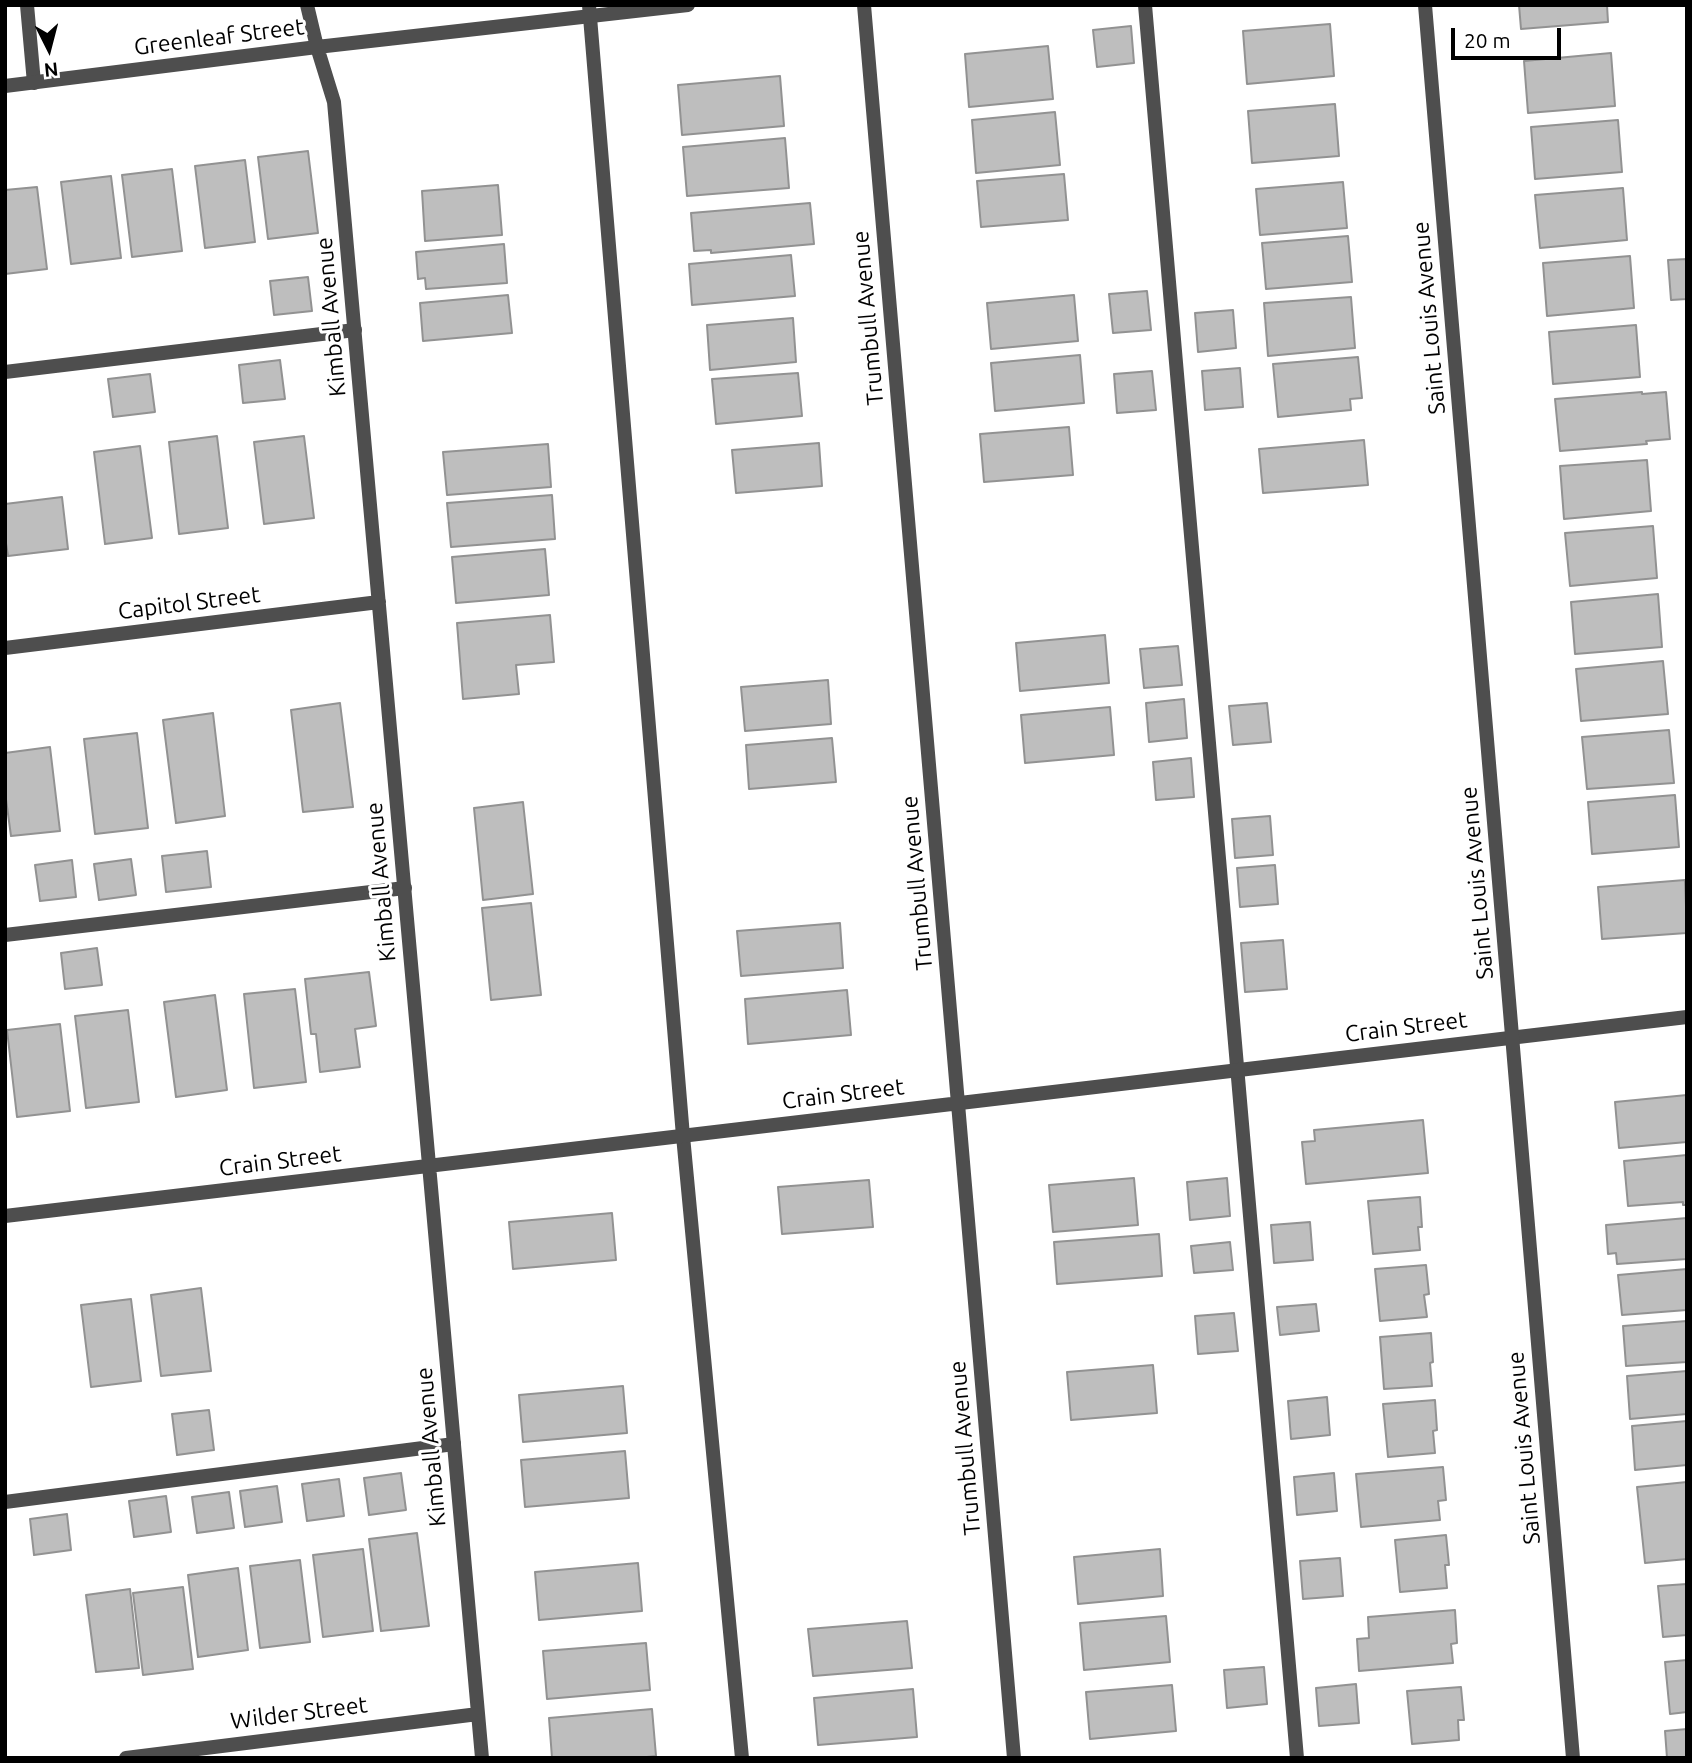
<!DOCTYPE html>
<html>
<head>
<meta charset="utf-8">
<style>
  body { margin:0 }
  #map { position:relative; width:1692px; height:1763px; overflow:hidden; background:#fff; font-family:Ubuntu,sans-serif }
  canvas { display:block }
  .frame { position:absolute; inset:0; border:7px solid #000; pointer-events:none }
  .north { position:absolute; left:14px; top:14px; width:70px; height:70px; -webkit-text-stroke:5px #fff; paint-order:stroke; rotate:174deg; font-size:19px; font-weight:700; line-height:28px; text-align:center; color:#000 }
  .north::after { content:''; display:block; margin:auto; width:24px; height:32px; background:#000; clip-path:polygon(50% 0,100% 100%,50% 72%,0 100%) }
  .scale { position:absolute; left:1451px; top:28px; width:110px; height:32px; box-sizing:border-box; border:4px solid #000; border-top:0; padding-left:9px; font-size:21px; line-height:24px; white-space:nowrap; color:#000; -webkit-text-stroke:5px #fff; paint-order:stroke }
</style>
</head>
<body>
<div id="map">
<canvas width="1692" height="1763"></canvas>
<div class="frame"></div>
<div class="north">N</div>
<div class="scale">20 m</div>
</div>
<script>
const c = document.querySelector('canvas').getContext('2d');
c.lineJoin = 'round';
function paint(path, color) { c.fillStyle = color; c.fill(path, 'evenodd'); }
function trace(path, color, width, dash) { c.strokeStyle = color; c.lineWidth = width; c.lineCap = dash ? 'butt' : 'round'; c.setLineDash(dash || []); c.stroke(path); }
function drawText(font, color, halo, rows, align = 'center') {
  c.font = font + ' Ubuntu,sans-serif'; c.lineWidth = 6; c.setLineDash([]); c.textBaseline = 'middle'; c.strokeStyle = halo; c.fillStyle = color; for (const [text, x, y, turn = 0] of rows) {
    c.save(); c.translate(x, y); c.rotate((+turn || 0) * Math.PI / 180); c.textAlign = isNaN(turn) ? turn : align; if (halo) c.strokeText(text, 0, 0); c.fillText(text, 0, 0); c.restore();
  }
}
const building = new Path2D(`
  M 1519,5 L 1607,5 L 1608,22 L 1521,29 Z
  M 1330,24 L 1334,76 L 1247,84 L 1243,31 Z
  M 1131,26 L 1134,63 L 1097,67 L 1093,30 Z
  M 1048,46 L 1053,99 L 969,107 L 965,54 Z
  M 1611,53 L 1615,106 L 1528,113 L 1524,61 Z
  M 780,76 L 784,126 L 682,135 L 678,85 Z
  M 1335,104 L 1339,156 L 1252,163 L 1248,111 Z
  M 1055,112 L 1060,165 L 976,173 L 972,120 Z
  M 1618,120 L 1622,172 L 1535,179 L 1531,127 Z
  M 785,138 L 789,188 L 687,196 L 683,147 Z
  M 308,151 L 318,233 L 268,239 L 258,157 Z
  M 245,160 L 255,242 L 205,248 L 195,166 Z
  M 172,169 L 182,251 L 132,257 L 122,175 Z
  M 1064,174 L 1068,220 L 981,227 L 977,181 Z
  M 111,176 L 121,258 L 71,264 L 61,182 Z
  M 1343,182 L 1347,228 L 1260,235 L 1256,189 Z
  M 498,185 L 502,235 L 425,241 L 422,191 Z
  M 37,187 L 47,269 L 5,274 L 5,190 Z
  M 1623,188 L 1627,240 L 1540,248 L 1535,195 Z
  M 810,203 L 814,244 L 711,253 L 711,250 L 694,251 L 691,213 Z
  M 1348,236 L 1352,282 L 1266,289 L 1262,243 Z
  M 504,244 L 507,283 L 426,289 L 425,278 L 418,279 L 416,252 Z
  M 791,255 L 795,296 L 692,305 L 689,264 Z
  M 1630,256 L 1634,308 L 1547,316 L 1543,263 Z
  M 1687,259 L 1687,299 L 1671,300 L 1668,260 Z
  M 308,277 L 312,311 L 274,315 L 270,281 Z
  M 1147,291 L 1151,330 L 1113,333 L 1109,294 Z
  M 508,295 L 512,333 L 423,341 L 420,303 Z
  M 1074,295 L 1078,341 L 991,349 L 987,303 Z
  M 1351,297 L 1355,348 L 1268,356 L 1264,303 Z
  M 1233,310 L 1236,348 L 1198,352 L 1195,313 Z
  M 793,318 L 796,362 L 710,370 L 707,325 Z
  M 1636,325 L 1640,377 L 1553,384 L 1549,332 Z
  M 1080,355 L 1084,403 L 995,411 L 991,363 Z
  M 1358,357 L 1362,398 L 1350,399 L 1351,410 L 1278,417 L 1273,364 Z
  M 280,360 L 285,399 L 243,403 L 239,365 Z
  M 1240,368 L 1243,407 L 1205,410 L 1202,371 Z
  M 1152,371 L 1156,410 L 1117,413 L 1114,374 Z
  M 798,373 L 802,416 L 716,424 L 712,379 Z
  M 150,374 L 155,412 L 113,417 L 108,379 Z
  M 1642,392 L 1642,394 L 1666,392 L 1670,439 L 1646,441 L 1647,444 L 1560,451 L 1555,399 Z
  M 1069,427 L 1073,475 L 984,482 L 980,434 Z
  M 217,436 L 228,528 L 179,534 L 169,442 Z
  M 304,436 L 314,518 L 264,524 L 254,442 Z
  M 1364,440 L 1368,485 L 1263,493 L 1259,449 Z
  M 819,443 L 822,486 L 736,493 L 732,450 Z
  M 548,444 L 551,487 L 447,495 L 443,452 Z
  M 140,446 L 152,538 L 105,544 L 94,452 Z
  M 1647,460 L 1651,511 L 1564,519 L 1560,466 Z
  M 552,495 L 555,539 L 451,547 L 447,503 Z
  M 62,497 L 68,549 L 8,556 L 5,537 L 5,504 Z
  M 1653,526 L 1657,578 L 1570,586 L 1565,533 Z
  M 545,549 L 549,595 L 456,603 L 452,557 Z
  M 1658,594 L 1662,647 L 1575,654 L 1571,602 Z
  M 550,615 L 554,662 L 516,665 L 519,694 L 463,699 L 457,623 Z
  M 1105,635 L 1109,683 L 1020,691 L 1016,643 Z
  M 1178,646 L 1182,685 L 1144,688 L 1140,649 Z
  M 1663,661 L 1668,714 L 1581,721 L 1576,669 Z
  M 828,680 L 831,724 L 745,731 L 741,687 Z
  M 1184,699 L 1187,738 L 1149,742 L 1146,703 Z
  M 340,703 L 353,807 L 303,812 L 291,710 Z
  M 1267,703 L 1271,742 L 1233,745 L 1229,706 Z
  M 1110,707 L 1114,755 L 1025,763 L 1021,715 Z
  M 213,713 L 225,816 L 176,823 L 163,720 Z
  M 1669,730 L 1674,783 L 1587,789 L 1582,737 Z
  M 137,733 L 148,828 L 95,834 L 84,739 Z
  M 832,738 L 836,782 L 749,789 L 746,745 Z
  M 50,747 L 60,831 L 11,836 L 5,792 L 5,753 Z
  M 1191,758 L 1194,797 L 1156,800 L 1153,762 Z
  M 1675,795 L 1679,847 L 1592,854 L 1588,802 Z
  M 523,802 L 533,894 L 483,900 L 474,808 Z
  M 1270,816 L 1273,855 L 1235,858 L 1232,819 Z
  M 207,851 L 211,887 L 166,892 L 162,856 Z
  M 131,859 L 136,895 L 99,900 L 94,864 Z
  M 72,860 L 76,897 L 40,901 L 35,865 Z
  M 1275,865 L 1278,904 L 1240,907 L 1237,868 Z
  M 1685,880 L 1687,933 L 1602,939 L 1598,887 Z
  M 531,903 L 541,995 L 491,1000 L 482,908 Z
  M 840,923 L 843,968 L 741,976 L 737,931 Z
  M 1283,940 L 1287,989 L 1245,992 L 1241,943 Z
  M 97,948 L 102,985 L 65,989 L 61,953 Z
  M 369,972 L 376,1026 L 355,1029 L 360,1067 L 320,1072 L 316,1034 L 311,1034 L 305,979 Z
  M 295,989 L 306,1082 L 254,1088 L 244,994 Z
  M 847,990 L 851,1035 L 748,1044 L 745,999 Z
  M 215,995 L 227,1090 L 176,1097 L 164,1002 Z
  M 128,1010 L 139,1102 L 86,1108 L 75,1016 Z
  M 60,1024 L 70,1111 L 17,1117 L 7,1030 Z
  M 1687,1095 L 1687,1142 L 1619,1148 L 1615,1102 Z
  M 1423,1120 L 1428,1173 L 1306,1184 L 1302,1142 L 1315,1141 L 1314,1130 Z
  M 1687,1155 L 1687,1205 L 1683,1205 L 1683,1202 L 1628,1206 L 1624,1161 Z
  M 1134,1178 L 1138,1225 L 1053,1232 L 1049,1185 Z
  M 1227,1178 L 1230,1216 L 1190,1220 L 1187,1182 Z
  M 869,1180 L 873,1227 L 782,1234 L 778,1187 Z
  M 1420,1197 L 1422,1227 L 1418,1227 L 1420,1250 L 1373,1254 L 1368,1201 Z
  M 612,1213 L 616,1260 L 513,1269 L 509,1222 Z
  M 1687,1218 L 1687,1259 L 1617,1264 L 1616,1253 L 1608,1254 L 1606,1225 Z
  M 1310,1222 L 1313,1260 L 1274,1263 L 1271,1225 Z
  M 1159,1234 L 1162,1276 L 1057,1284 L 1054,1242 Z
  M 1230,1242 L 1233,1270 L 1194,1273 L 1191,1246 Z
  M 1426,1265 L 1429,1294 L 1424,1295 L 1427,1317 L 1380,1321 L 1375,1269 Z
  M 1687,1269 L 1687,1310 L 1622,1315 L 1618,1275 Z
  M 201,1288 L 211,1371 L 161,1376 L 151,1295 Z
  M 131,1299 L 141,1381 L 91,1387 L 81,1305 Z
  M 1316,1304 L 1319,1331 L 1280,1335 L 1277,1307 Z
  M 1234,1313 L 1238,1351 L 1198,1354 L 1195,1316 Z
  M 1687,1321 L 1687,1362 L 1626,1366 L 1623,1326 Z
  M 1431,1333 L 1433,1362 L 1430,1363 L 1432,1386 L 1384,1389 L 1380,1337 Z
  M 1153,1365 L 1157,1413 L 1071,1420 L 1067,1372 Z
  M 1687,1371 L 1687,1414 L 1630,1419 L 1627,1376 Z
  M 623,1386 L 627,1433 L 523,1442 L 519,1395 Z
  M 1327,1397 L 1330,1435 L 1291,1439 L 1288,1401 Z
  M 1435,1400 L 1437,1430 L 1433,1431 L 1435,1453 L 1388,1457 L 1383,1404 Z
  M 209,1410 L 214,1450 L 177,1455 L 172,1414 Z
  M 1687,1421 L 1687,1465 L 1635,1470 L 1632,1426 Z
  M 625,1451 L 629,1498 L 525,1507 L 521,1460 Z
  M 1443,1467 L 1446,1500 L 1438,1501 L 1440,1520 L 1361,1527 L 1356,1474 Z
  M 401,1473 L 406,1510 L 369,1515 L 364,1478 Z
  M 1334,1473 L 1337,1511 L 1297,1515 L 1294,1477 Z
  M 339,1479 L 344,1516 L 307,1521 L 302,1484 Z
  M 1687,1482 L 1687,1559 L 1645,1563 L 1637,1487 Z
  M 277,1486 L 282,1522 L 245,1527 L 240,1491 Z
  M 229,1492 L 234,1528 L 197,1533 L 192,1497 Z
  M 166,1496 L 171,1532 L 134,1537 L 129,1501 Z
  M 67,1514 L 71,1550 L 34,1555 L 30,1519 Z
  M 417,1533 L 429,1626 L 381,1631 L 369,1539 Z
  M 1446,1535 L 1449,1565 L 1445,1565 L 1447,1588 L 1400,1592 L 1395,1540 Z
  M 363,1549 L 373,1631 L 323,1637 L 313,1555 Z
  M 1160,1549 L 1163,1596 L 1078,1604 L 1074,1557 Z
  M 1340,1558 L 1343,1596 L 1303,1599 L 1300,1561 Z
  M 300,1560 L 310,1642 L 260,1648 L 250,1566 Z
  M 638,1563 L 642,1611 L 539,1620 L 535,1572 Z
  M 238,1568 L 248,1650 L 198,1657 L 188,1575 Z
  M 1687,1584 L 1687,1635 L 1663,1637 L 1658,1586 Z
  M 183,1587 L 193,1669 L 143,1675 L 133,1593 Z
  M 130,1589 L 139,1668 L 96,1672 L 86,1595 Z
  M 1455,1610 L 1457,1643 L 1451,1644 L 1453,1663 L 1359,1671 L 1357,1639 L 1369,1638 L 1368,1617 Z
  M 1166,1616 L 1170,1662 L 1084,1670 L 1080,1623 Z
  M 907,1621 L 912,1668 L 813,1676 L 808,1629 Z
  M 646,1643 L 650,1690 L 547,1699 L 543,1651 Z
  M 1687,1660 L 1687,1712 L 1670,1714 L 1665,1662 Z
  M 1264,1667 L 1267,1704 L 1227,1708 L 1224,1670 Z
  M 1356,1684 L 1359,1723 L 1319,1726 L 1316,1688 Z
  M 1172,1685 L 1176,1731 L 1090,1739 L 1086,1692 Z
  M 1461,1687 L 1464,1720 L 1458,1720 L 1459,1740 L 1412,1744 L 1407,1691 Z
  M 913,1689 L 917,1737 L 818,1745 L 814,1698 Z
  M 652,1709 L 656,1756 L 638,1758 L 552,1758 L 549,1718 Z
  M 1687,1729 L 1687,1758 L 1667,1758 L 1665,1731 Z`);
paint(building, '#bebebe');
trace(building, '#929292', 2);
trace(new Path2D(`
  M 27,5 L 34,83
  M 589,5 L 683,1136 L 742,1758
  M 1145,5 L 1297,1758
  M 5,372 L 355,330
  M 5,935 L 405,888
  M 5,1502 L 454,1444`), '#4e4e4e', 14);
trace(new Path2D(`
  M 307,5 L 317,47 L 334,102 L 482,1758
  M 864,5 L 1014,1758
  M 5,86 L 317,47 L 688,5
  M 5,648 L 379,602
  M 5,1216 L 1687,1017
  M 126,1758 L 478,1714`), '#4e4e4e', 14);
trace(new Path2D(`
  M 1425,5 L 1573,1758`), '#4e4e4e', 14);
drawText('23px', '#000', '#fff', [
  ["Greenleaf Street",219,37,-7],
  ["Kimball Avenue",331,317,-95],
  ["Trumbull Avenue",868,318,-95],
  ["Saint Louis Avenue",1429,318,-95],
  ["Capitol Street",189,603,-7],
  ["Kimball Avenue",381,882,-95],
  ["Trumbull Avenue",917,883,-95],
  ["Saint Louis Avenue",1477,883,-95],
  ["Crain Street",1406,1027,-7],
  ["Crain Street",843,1094,-7],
  ["Crain Street",280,1161,-7],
  ["Kimball Avenue",431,1447,-95],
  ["Trumbull Avenue",965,1448,-95],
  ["Saint Louis Avenue",1524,1448,-95],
  ["Wilder Street",299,1713,-7]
]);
</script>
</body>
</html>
